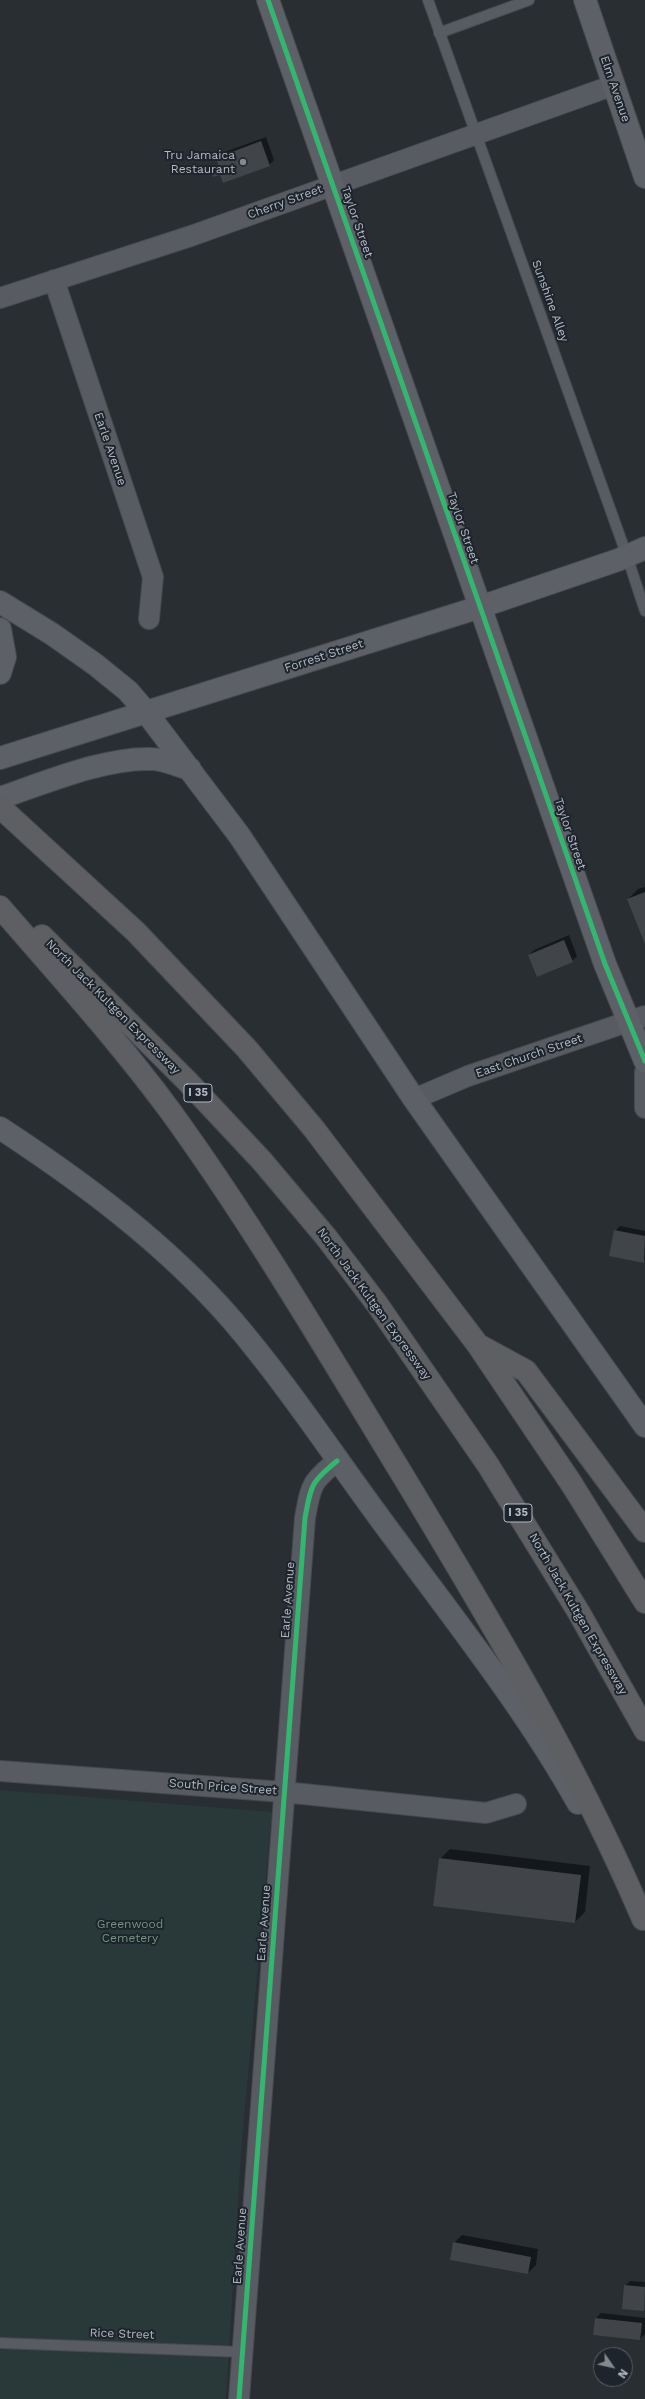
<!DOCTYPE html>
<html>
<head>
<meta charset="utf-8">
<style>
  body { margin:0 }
  #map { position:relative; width:645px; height:2399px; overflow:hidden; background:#292e33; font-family:"Work Sans",sans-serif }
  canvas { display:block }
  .north { position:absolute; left:593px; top:2347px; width:40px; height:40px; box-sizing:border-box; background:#1d242c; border:1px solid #596069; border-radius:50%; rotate:124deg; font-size:11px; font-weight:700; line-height:16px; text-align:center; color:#b3bac4 }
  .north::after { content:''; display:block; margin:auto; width:14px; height:18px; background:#838991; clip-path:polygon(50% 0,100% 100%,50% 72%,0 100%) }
</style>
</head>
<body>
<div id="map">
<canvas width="645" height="2399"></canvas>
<div class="north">N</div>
</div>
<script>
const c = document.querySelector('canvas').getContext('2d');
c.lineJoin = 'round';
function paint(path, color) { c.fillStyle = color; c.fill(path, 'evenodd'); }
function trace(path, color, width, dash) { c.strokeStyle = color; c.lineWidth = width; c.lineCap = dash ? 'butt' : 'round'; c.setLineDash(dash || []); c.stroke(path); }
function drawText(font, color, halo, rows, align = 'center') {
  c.font = font + ' "Work Sans",sans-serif'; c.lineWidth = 4; c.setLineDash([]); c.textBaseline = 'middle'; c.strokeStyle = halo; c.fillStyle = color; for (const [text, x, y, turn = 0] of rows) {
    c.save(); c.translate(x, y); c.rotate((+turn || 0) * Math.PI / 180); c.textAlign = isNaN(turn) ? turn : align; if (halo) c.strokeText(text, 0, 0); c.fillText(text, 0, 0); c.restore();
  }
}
paint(new Path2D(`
  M 0,1790 L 272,1812 L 241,2152 L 226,2399 L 0,2399 Z`), '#293939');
paint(new Path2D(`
  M 266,137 L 274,160 L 269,165 L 221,173 L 212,170 L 219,164 L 217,158 L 222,153 Z
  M 645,887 L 645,942 L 628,899 L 638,889 Z
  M 569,935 L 577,956 L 572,961 L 529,955 L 534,950 Z
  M 620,1226 L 645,1231 L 645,1260 L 643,1262 L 615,1231 Z
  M 450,1849 L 590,1866 L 585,1912 L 575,1922 L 440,1859 Z
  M 462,2235 L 538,2249 L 536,2265 L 528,2273 L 454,2243 Z
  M 630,2281 L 645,2282 L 643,2310 L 625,2286 Z
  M 601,2313 L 645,2318 L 645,2334 L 640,2339 L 596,2318 Z`), '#0007');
paint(new Path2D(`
  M 261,141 L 270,166 L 223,183 L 220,175 L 213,177 L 210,170 L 219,167 L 216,158 Z
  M 645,892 L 645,944 L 627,899 Z
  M 564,940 L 573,962 L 537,977 L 528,955 Z
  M 614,1230 L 645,1236 L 644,1263 L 609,1256 Z
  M 439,1858 L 581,1875 L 575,1923 L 433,1906 Z
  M 453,2242 L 531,2257 L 528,2274 L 450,2260 Z
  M 624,2285 L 645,2287 L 644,2311 L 622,2309 Z
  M 595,2318 L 642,2323 L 640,2340 L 593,2335 Z`), '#414549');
const lane = new Path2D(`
  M 428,0 L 627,556 L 645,611
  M 439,33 L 529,0
  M 0,2343 L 243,2352`);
const street = new Path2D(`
  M 54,280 L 153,577 L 149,619
  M 0,298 L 191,236 L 614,85
  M 645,1072 L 645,1108
  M 414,1099 L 468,1076 L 645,1016
  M 0,1771 L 284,1792 L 486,1813 L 516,1804
  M 239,2399 L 305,1518 C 311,1485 311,1482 337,1461`);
const secondary = new Path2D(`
  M 268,0 L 605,964 L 645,1061
  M 585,0 L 645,177
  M 0,602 L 52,634 L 96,665 L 128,691 L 146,712 L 239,835 L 414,1099 L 645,1426
  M 0,629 L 5,657 L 0,673
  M 0,758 L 480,607 L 618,560 L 645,548
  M 0,798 C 44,783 106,757 151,759 C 164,759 178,766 190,769
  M 0,1128 C 84,1183 166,1244 232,1320 C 291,1389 341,1467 396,1540 C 459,1626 526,1710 578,1803`);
const highway = new Path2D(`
  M 0,807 L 136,932 L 247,1049 L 314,1129 L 478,1345 L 571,1483 L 645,1602
  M 0,907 C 58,974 118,1040 171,1112 C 257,1231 331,1358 408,1484 C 493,1625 578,1767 643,1919
  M 42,936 L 188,1082 L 262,1161 L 326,1237 L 377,1304 L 488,1465 L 578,1611 L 645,1730
  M 480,1346 L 526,1371 L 645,1531`);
trace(lane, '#464a4e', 12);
trace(street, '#464a4e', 22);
trace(secondary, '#464a4e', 24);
trace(highway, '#454a4f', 24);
trace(lane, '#585c62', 10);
trace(street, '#585c62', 20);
trace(secondary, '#5d6066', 22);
trace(highway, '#5d5f62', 22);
trace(new Path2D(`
  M 268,0 L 605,964 L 645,1061
  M 239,2399 L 305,1518 C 311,1485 311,1482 337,1461`), '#33b770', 5);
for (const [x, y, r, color] of [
  [243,162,4,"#838991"]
]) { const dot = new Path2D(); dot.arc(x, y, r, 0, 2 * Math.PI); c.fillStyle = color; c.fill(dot); trace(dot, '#1d242c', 1.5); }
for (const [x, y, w] of [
  [198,1093,28],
  [518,1513,28]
]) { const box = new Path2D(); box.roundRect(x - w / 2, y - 9, w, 18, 3); c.fillStyle = '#1d242c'; c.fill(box); trace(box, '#b3bac4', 1); }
drawText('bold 11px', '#b3bac4', null, [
  ["I 35",198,1093],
  ["I 35",518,1513]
]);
drawText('12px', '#b3bac4', '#1d242c', [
  ["Elm Avenue",615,89,71],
  ["Cherry Street",285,202,-20],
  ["Taylor Street",357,222,71],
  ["Sunshine Alley",550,301,70],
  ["Earle Avenue",110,449,71],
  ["Taylor Street",463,528,71],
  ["Forrest Street",324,656,-18],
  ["Taylor Street",570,834,71],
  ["North Jack Kultgen Expressway",113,1007,45],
  ["East Church Street",529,1056,-19],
  ["North Jack Kultgen Expressway",374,1304,54],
  ["Earle Avenue",288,1600,-86],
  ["North Jack Kultgen Expressway",578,1614,60],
  ["South Price Street",223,1787,4],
  ["Earle Avenue",264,1923,-86],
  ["Earle Avenue",240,2246,-86],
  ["Rice Street",122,2334,2]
]);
drawText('12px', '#b3bac4', '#1d242c', [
  ["Tru Jamaica",235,155],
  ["Restaurant",235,169]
], 'right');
drawText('12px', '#74967b', '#1d242c', [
  ["Greenwood",130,1924],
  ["Cemetery",130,1938]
]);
</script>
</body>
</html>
